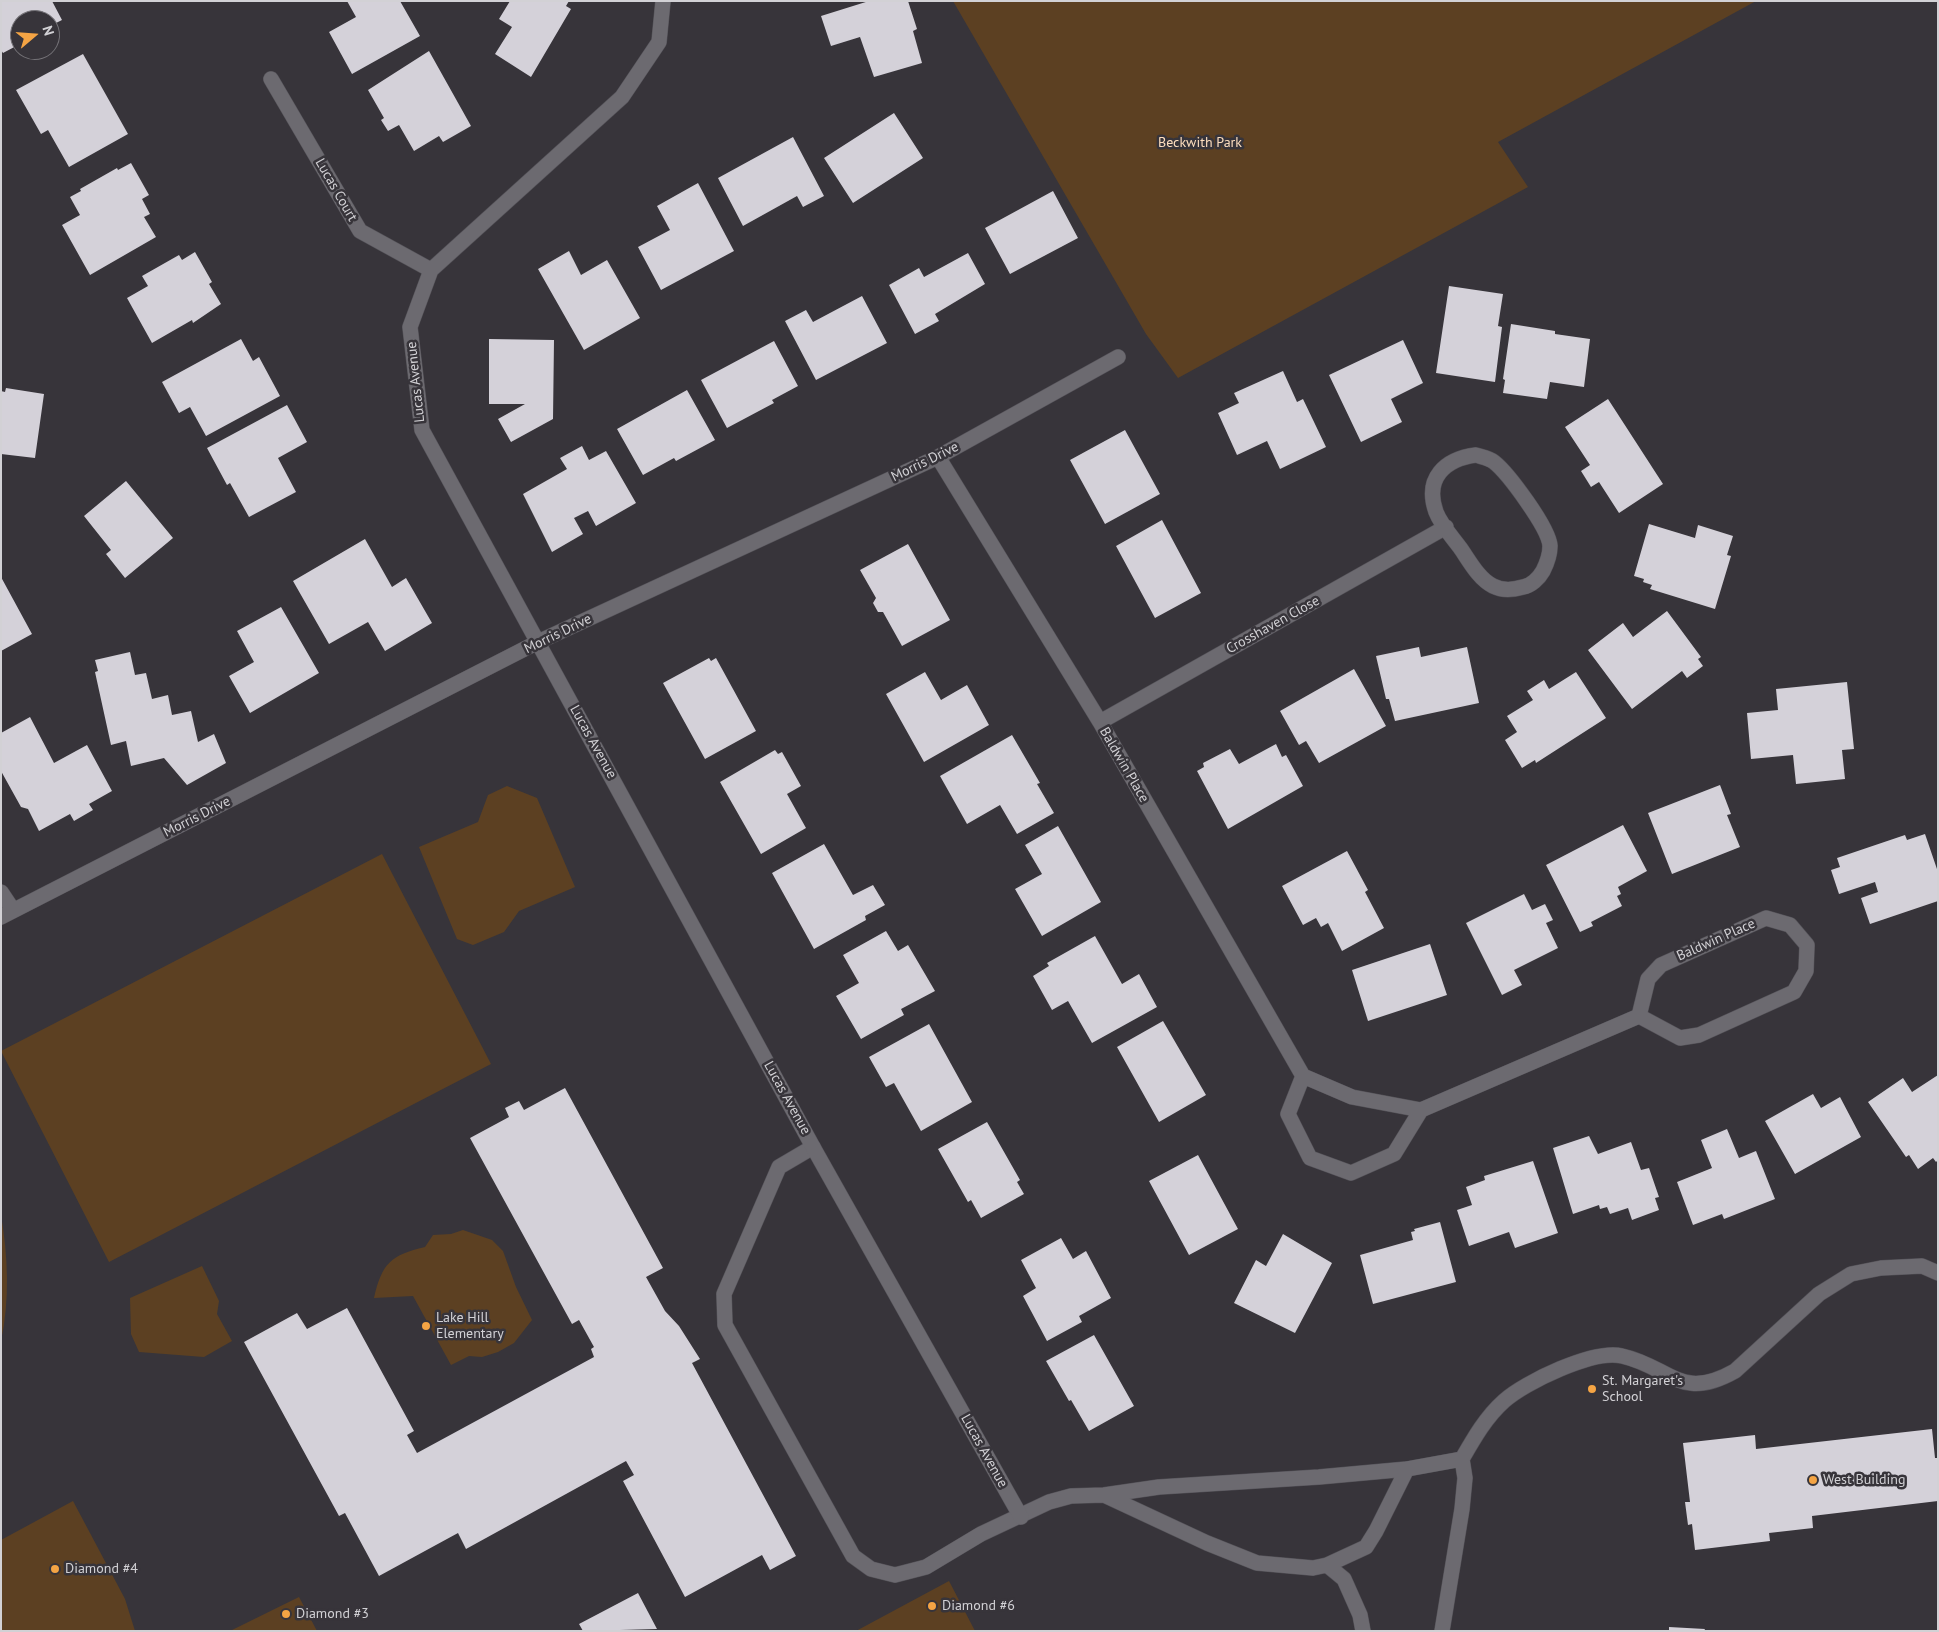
<!DOCTYPE html>
<html>
<head>
<meta charset="utf-8">
<style>
  body { margin:0 }
  #map { position:relative; width:1939px; height:1632px; overflow:hidden; background:#37343a; font-family:"PT Sans",sans-serif }
  canvas { display:block }
  .frame { position:absolute; inset:0; border:2px solid #d2d1d5; pointer-events:none }
  .north { position:absolute; left:10px; top:10px; width:50px; height:50px; box-sizing:border-box; background:#37343a; border:1px solid #757378; border-radius:50%; rotate:72deg; font-size:14px; font-weight:700; line-height:20px; text-align:center; color:#d2d1d5 }
  .north::after { content:''; display:block; margin:auto; width:18px; height:22px; background:#f4a444; clip-path:polygon(50% 0,100% 100%,50% 72%,0 100%) }
</style>
</head>
<body>
<div id="map">
<canvas width="1939" height="1632"></canvas>
<div class="frame"></div>
<div class="north">N</div>
</div>
<script>
const c = document.querySelector('canvas').getContext('2d');
c.lineJoin = 'round';
function paint(path, color) { c.fillStyle = color; c.fill(path, 'evenodd'); }
function trace(path, color, width, dash) { c.strokeStyle = color; c.lineWidth = width; c.lineCap = dash ? 'butt' : 'round'; c.setLineDash(dash || []); c.stroke(path); }
function drawText(font, color, halo, rows, align = 'center') {
  c.font = font + ' "PT Sans",sans-serif'; c.lineWidth = 5; c.setLineDash([]); c.textBaseline = 'middle'; c.strokeStyle = halo; c.fillStyle = color; for (const [text, x, y, turn = 0] of rows) {
    c.save(); c.translate(x, y); c.rotate((+turn || 0) * Math.PI / 180); c.textAlign = isNaN(turn) ? turn : align; if (halo) c.strokeText(text, 0, 0); c.fillText(text, 0, 0); c.restore();
  }
}
paint(new Path2D(`
  M 953,1 L 1756,1 L 1498,142 L 1528,187 L 1178,378 L 1146,334 Z
  M 507,786 L 537,798 L 575,887 L 519,911 L 504,932 L 473,945 L 457,939 L 419,847 L 478,822 L 488,795 Z
  M 382,854 L 491,1064 L 109,1262 L 1,1051 Z
  M 1,1215 C 8,1256 10,1300 1,1341 Z
  M 463,1230 L 492,1240 L 503,1251 L 516,1287 L 532,1320 L 514,1343 L 498,1352 L 482,1357 L 469,1356 L 451,1365 L 413,1296 L 374,1298 C 382,1263 391,1255 425,1247 L 433,1235 L 451,1234 Z
  M 202,1266 L 219,1301 L 217,1314 L 232,1341 L 204,1357 L 139,1352 L 131,1334 L 130,1298 Z
  M 73,1501 L 125,1599 L 135,1631 L 1,1631 L 1,1540 Z
  M 949,1581 L 975,1631 L 856,1631 Z
  M 299,1597 L 317,1631 L 230,1631 Z`), '#5c4022');
paint(new Path2D(`
  M 1,1 L 52,1 L 62,20 L 50,26 L 50,20 L 20,20 L 20,44 L 3,53 L 1,50 Z
  M 347,1 L 400,1 L 420,36 L 352,74 L 329,32 L 356,17 Z
  M 510,1 L 569,1 L 566,6 L 571,9 L 531,77 L 495,54 L 512,27 L 499,19 Z
  M 869,1 L 908,1 L 917,29 L 913,31 L 922,63 L 874,77 L 860,37 L 831,46 L 821,16 Z
  M 429,51 L 471,126 L 443,142 L 439,136 L 414,151 L 399,125 L 388,131 L 381,120 L 384,118 L 368,90 Z
  M 83,54 L 128,134 L 69,167 L 48,130 L 41,134 L 16,90 Z
  M 894,113 L 923,158 L 853,203 L 824,158 Z
  M 793,137 L 824,196 L 803,207 L 797,196 L 743,226 L 718,178 Z
  M 131,163 L 149,195 L 142,199 L 150,214 L 144,217 L 156,237 L 90,275 L 62,225 L 80,215 L 70,197 L 81,191 L 80,189 L 117,168 L 118,170 Z
  M 698,183 L 734,251 L 661,290 L 638,247 L 670,230 L 657,206 Z
  M 1053,191 L 1078,238 L 1010,274 L 985,228 Z
  M 569,251 L 581,275 L 607,260 L 640,318 L 584,350 L 538,269 Z
  M 195,252 L 212,282 L 209,284 L 221,304 L 193,323 L 192,320 L 152,343 L 127,298 L 148,286 L 142,276 L 179,255 L 182,260 Z
  M 968,253 L 985,284 L 935,314 L 939,321 L 915,334 L 889,285 L 919,268 L 924,277 Z
  M 1449,286 L 1503,294 L 1498,326 L 1502,327 L 1495,382 L 1436,373 Z
  M 862,296 L 887,343 L 816,380 L 785,321 L 806,310 L 813,322 Z
  M 1511,324 L 1555,331 L 1555,334 L 1590,339 L 1584,387 L 1550,382 L 1547,399 L 1503,393 L 1505,380 L 1503,379 Z
  M 241,339 L 253,361 L 259,357 L 280,396 L 206,436 L 190,407 L 179,413 L 162,382 Z
  M 489,339 L 554,340 L 553,419 L 511,442 L 498,419 L 525,404 L 489,404 Z
  M 1403,340 L 1423,383 L 1391,399 L 1402,422 L 1361,442 L 1329,375 Z
  M 774,341 L 798,386 L 772,400 L 774,403 L 727,428 L 701,380 Z
  M 1283,371 L 1297,402 L 1303,399 L 1326,447 L 1280,469 L 1267,441 L 1237,455 L 1218,413 L 1239,403 L 1234,393 Z
  M 6,388 L 44,394 L 35,458 L 1,454 L 1,391 L 5,392 Z
  M 687,390 L 715,440 L 676,461 L 674,458 L 643,475 L 617,429 Z
  M 1608,399 L 1663,484 L 1619,513 L 1599,482 L 1591,487 L 1581,471 L 1590,465 L 1565,427 Z
  M 287,405 L 307,442 L 278,458 L 296,492 L 249,517 L 230,483 L 227,485 L 207,448 Z
  M 1125,430 L 1160,494 L 1105,524 L 1070,460 Z
  M 582,446 L 589,460 L 606,451 L 636,503 L 596,526 L 588,511 L 574,518 L 583,534 L 552,552 L 523,494 L 567,469 L 560,458 Z
  M 126,481 L 173,538 L 125,578 L 106,554 L 111,550 L 84,516 Z
  M 1162,520 L 1201,593 L 1155,618 L 1116,546 Z
  M 1649,524 L 1695,538 L 1698,525 L 1733,536 L 1727,555 L 1731,556 L 1715,609 L 1650,589 L 1652,585 L 1643,582 L 1644,579 L 1634,576 Z
  M 365,539 L 392,587 L 406,578 L 432,623 L 385,651 L 368,622 L 329,644 L 293,581 Z
  M 908,544 L 950,620 L 902,646 L 883,612 L 878,612 L 873,603 L 876,598 L 860,570 Z
  M 1,577 L 32,634 L 1,651 Z
  M 281,607 L 319,673 L 250,713 L 229,676 L 254,662 L 237,631 Z
  M 1667,611 L 1701,657 L 1698,659 L 1703,666 L 1687,678 L 1682,671 L 1632,709 L 1588,650 L 1623,623 L 1633,637 Z
  M 1419,647 L 1421,657 L 1467,647 L 1479,703 L 1395,721 L 1389,699 L 1386,699 L 1376,656 Z
  M 130,652 L 135,675 L 146,673 L 152,699 L 168,695 L 172,715 L 191,711 L 198,742 L 214,734 L 226,763 L 187,785 L 164,758 L 131,766 L 126,741 L 111,745 L 95,672 L 98,671 L 95,660 Z
  M 709,658 L 711,661 L 716,658 L 756,731 L 705,759 L 663,683 Z
  M 1354,669 L 1386,726 L 1319,763 L 1306,741 L 1299,745 L 1280,711 Z
  M 925,672 L 941,700 L 967,685 L 989,725 L 924,762 L 886,694 Z
  M 1576,672 L 1606,718 L 1536,763 L 1535,760 L 1522,768 L 1505,740 L 1517,732 L 1507,716 L 1533,700 L 1527,691 L 1544,680 L 1549,689 Z
  M 1847,682 L 1854,749 L 1842,750 L 1845,779 L 1796,784 L 1793,755 L 1751,759 L 1747,713 L 1778,710 L 1776,689 Z
  M 30,717 L 54,763 L 87,745 L 112,791 L 89,804 L 93,810 L 74,821 L 70,814 L 39,831 L 28,809 L 21,807 L 1,771 L 1,733 Z
  M 1012,735 L 1040,783 L 1037,784 L 1054,813 L 1017,834 L 1000,805 L 967,824 L 940,776 Z
  M 1276,744 L 1282,757 L 1286,755 L 1303,786 L 1228,829 L 1197,771 L 1204,767 L 1203,763 L 1230,749 L 1239,764 Z
  M 775,750 L 778,754 L 782,752 L 801,786 L 787,794 L 806,828 L 761,854 L 720,782 Z
  M 1720,785 L 1731,814 L 1727,815 L 1740,847 L 1672,874 L 1648,813 Z
  M 1623,825 L 1647,871 L 1618,887 L 1621,894 L 1617,896 L 1622,906 L 1591,922 L 1593,926 L 1580,932 L 1546,865 Z
  M 1058,826 L 1101,902 L 1042,936 L 1015,889 L 1042,874 L 1025,845 Z
  M 1925,834 L 1938,872 L 1938,901 L 1870,924 L 1861,898 L 1878,892 L 1875,882 L 1839,894 L 1831,870 L 1840,867 L 1837,858 L 1905,835 L 1907,840 Z
  M 824,844 L 853,895 L 873,885 L 885,905 L 865,916 L 866,920 L 814,949 L 772,873 Z
  M 1347,851 L 1368,890 L 1365,892 L 1384,928 L 1342,951 L 1328,923 L 1321,927 L 1316,918 L 1303,925 L 1282,886 Z
  M 1524,894 L 1532,910 L 1545,904 L 1553,920 L 1546,923 L 1558,948 L 1514,970 L 1522,985 L 1502,995 L 1466,923 Z
  M 886,931 L 898,951 L 908,945 L 935,991 L 901,1009 L 904,1015 L 861,1039 L 836,996 L 859,983 L 843,955 Z
  M 1095,936 L 1122,984 L 1139,974 L 1157,1007 L 1092,1043 L 1068,1001 L 1052,1010 L 1033,976 L 1049,966 L 1047,963 Z
  M 1430,944 L 1447,995 L 1368,1021 L 1352,970 Z
  M 1163,1021 L 1206,1095 L 1159,1122 L 1117,1047 Z
  M 929,1024 L 972,1102 L 921,1131 L 894,1083 L 886,1087 L 869,1057 Z
  M 1938,1075 L 1938,1160 L 1936,1162 L 1933,1158 L 1918,1169 L 1909,1155 L 1906,1157 L 1868,1102 L 1903,1078 L 1912,1092 Z
  M 565,1088 L 663,1268 L 646,1277 L 665,1311 L 679,1326 L 700,1359 L 692,1363 L 796,1556 L 770,1570 L 762,1555 L 685,1597 L 623,1481 L 634,1475 L 626,1461 L 466,1549 L 458,1533 L 379,1576 L 345,1513 L 339,1516 L 244,1342 L 297,1313 L 307,1329 L 347,1308 L 414,1431 L 407,1435 L 417,1453 L 594,1357 L 591,1349 L 594,1347 L 579,1320 L 572,1324 L 470,1138 L 509,1117 L 505,1108 L 519,1101 L 524,1110 Z
  M 1813,1094 L 1821,1108 L 1840,1097 L 1861,1137 L 1795,1174 L 1765,1121 Z
  M 987,1122 L 1020,1180 L 1017,1182 L 1024,1194 L 981,1218 L 971,1200 L 968,1202 L 938,1149 Z
  M 1727,1129 L 1739,1158 L 1756,1151 L 1775,1199 L 1724,1219 L 1722,1214 L 1693,1225 L 1677,1182 L 1712,1168 L 1701,1140 Z
  M 1589,1136 L 1598,1154 L 1631,1142 L 1641,1170 L 1649,1168 L 1659,1197 L 1655,1198 L 1659,1210 L 1632,1220 L 1628,1208 L 1610,1214 L 1607,1207 L 1600,1209 L 1599,1205 L 1573,1214 L 1553,1148 Z
  M 1198,1155 L 1238,1229 L 1189,1255 L 1149,1181 Z
  M 1533,1161 L 1558,1233 L 1515,1248 L 1509,1232 L 1469,1246 L 1457,1210 L 1472,1205 L 1466,1187 L 1485,1180 L 1484,1176 Z
  M 1440,1222 L 1456,1282 L 1373,1304 L 1360,1255 L 1413,1240 L 1411,1232 L 1415,1231 L 1414,1229 Z
  M 1283,1234 L 1332,1263 L 1295,1333 L 1234,1303 L 1256,1260 L 1266,1266 Z
  M 1061,1238 L 1073,1259 L 1086,1251 L 1111,1298 L 1079,1316 L 1082,1322 L 1047,1341 L 1023,1296 L 1036,1288 L 1021,1260 Z
  M 1094,1335 L 1134,1406 L 1089,1431 L 1071,1400 L 1069,1401 L 1046,1361 Z
  M 1932,1429 L 1935,1458 L 1938,1458 L 1938,1501 L 1812,1516 L 1813,1528 L 1769,1533 L 1770,1541 L 1695,1550 L 1692,1524 L 1688,1525 L 1685,1502 L 1690,1502 L 1683,1443 L 1755,1435 L 1756,1449 Z
  M 638,1593 L 657,1629 L 583,1631 L 579,1624 Z
  M 1669,1627 L 1705,1629 L 1704,1631 L 1669,1631 Z`), '#d4d1d9');
const lane = new Path2D(`
  M 813,1147 L 779,1167 L 724,1294 L 725,1325 L 853,1556 L 871,1569 L 895,1575 L 926,1567 L 981,1534 L 1049,1502 L 1071,1496 L 1104,1495 L 1159,1487 L 1319,1477 L 1407,1469 L 1376,1531 L 1366,1547 L 1327,1565 L 1313,1568 L 1257,1563 L 1207,1543 L 1104,1495
  M 1407,1469 L 1462,1459
  M 1327,1565 L 1344,1579 L 1360,1615 L 1363,1631
  M 1442,1631 L 1462,1509 L 1465,1478 L 1462,1459 C 1474,1438 1486,1417 1504,1401 C 1525,1382 1594,1349 1622,1356 C 1671,1367 1680,1402 1735,1371 L 1819,1294 L 1851,1274 L 1881,1268 L 1922,1266 L 1938,1273`);
const street = new Path2D(`
  M 663,1 L 659,42 L 622,97 L 431,270 L 410,327 L 422,430 L 813,1147 L 1021,1517
  M 271,79 L 360,231 L 431,270
  M 1476,455 C 1482,457 1489,458 1494,462 C 1508,473 1549,528 1550,546 C 1550,556 1547,563 1543,571 C 1539,578 1531,586 1523,587 C 1513,590 1503,591 1493,586 C 1479,579 1470,562 1461,549 C 1453,538 1441,525 1436,512 C 1424,478 1445,459 1476,455 Z
  M 938,457 L 1100,722 L 1303,1076 L 1352,1097 L 1421,1110 L 1394,1154 L 1351,1173 L 1310,1158 L 1288,1114 L 1303,1076
  M 1100,722 L 1446,527
  M 1,892 L 13,910
  M 1,917 L 538,642 L 938,457 L 1118,357
  M 1766,918 L 1790,925 L 1807,945 L 1806,971 L 1794,992 L 1699,1035 L 1680,1038 L 1639,1016 L 1648,979 L 1661,965 Z
  M 1421,1110 L 1639,1016`);
trace(lane, '#545258', 16);
trace(street, '#545258', 16);
trace(lane, '#6c6a70', 15);
trace(street, '#6c6a70', 15);
for (const [x, y, r, color] of [
  [426,1326,5,"#f4a444"],
  [1592,1389,5,"#f4a444"],
  [1813,1480,5,"#f4a444"],
  [55,1569,5,"#f4a444"],
  [932,1606,5,"#f4a444"],
  [286,1614,5,"#f4a444"]
]) { const dot = new Path2D(); dot.arc(x, y, r, 0, 2 * Math.PI); c.fillStyle = color; c.fill(dot); trace(dot, '#37343a', 2); }
drawText('14px', '#fedebe', '#37343a', [
  ["Beckwith Park",1200,143]
]);
drawText('14px', '#d2d1d5', '#37343a', [
  ["Lucas Court",336,190,60],
  ["Lucas Avenue",416,382,-96],
  ["Morris Drive",925,462,-26],
  ["Crosshaven Close",1273,625,-29],
  ["Morris Drive",558,634,-26],
  ["Lucas Avenue",593,742,61],
  ["Baldwin Place",1124,765,60],
  ["Morris Drive",197,817,-27],
  ["Baldwin Place",1716,940,-24],
  ["Lucas Avenue",787,1098,61],
  ["Lucas Avenue",984,1451,61]
]);
drawText('14px', '#d2d1d5', '#37343a', [
  ["Lake Hill",436,1318],
  ["Elementary",436,1334],
  ["St. Margaret's",1602,1381],
  ["School",1602,1397],
  ["West Building",1823,1480],
  ["Diamond #4",65,1569],
  ["Diamond #6",942,1606],
  ["Diamond #3",296,1614]
], 'left');
</script>
</body>
</html>
